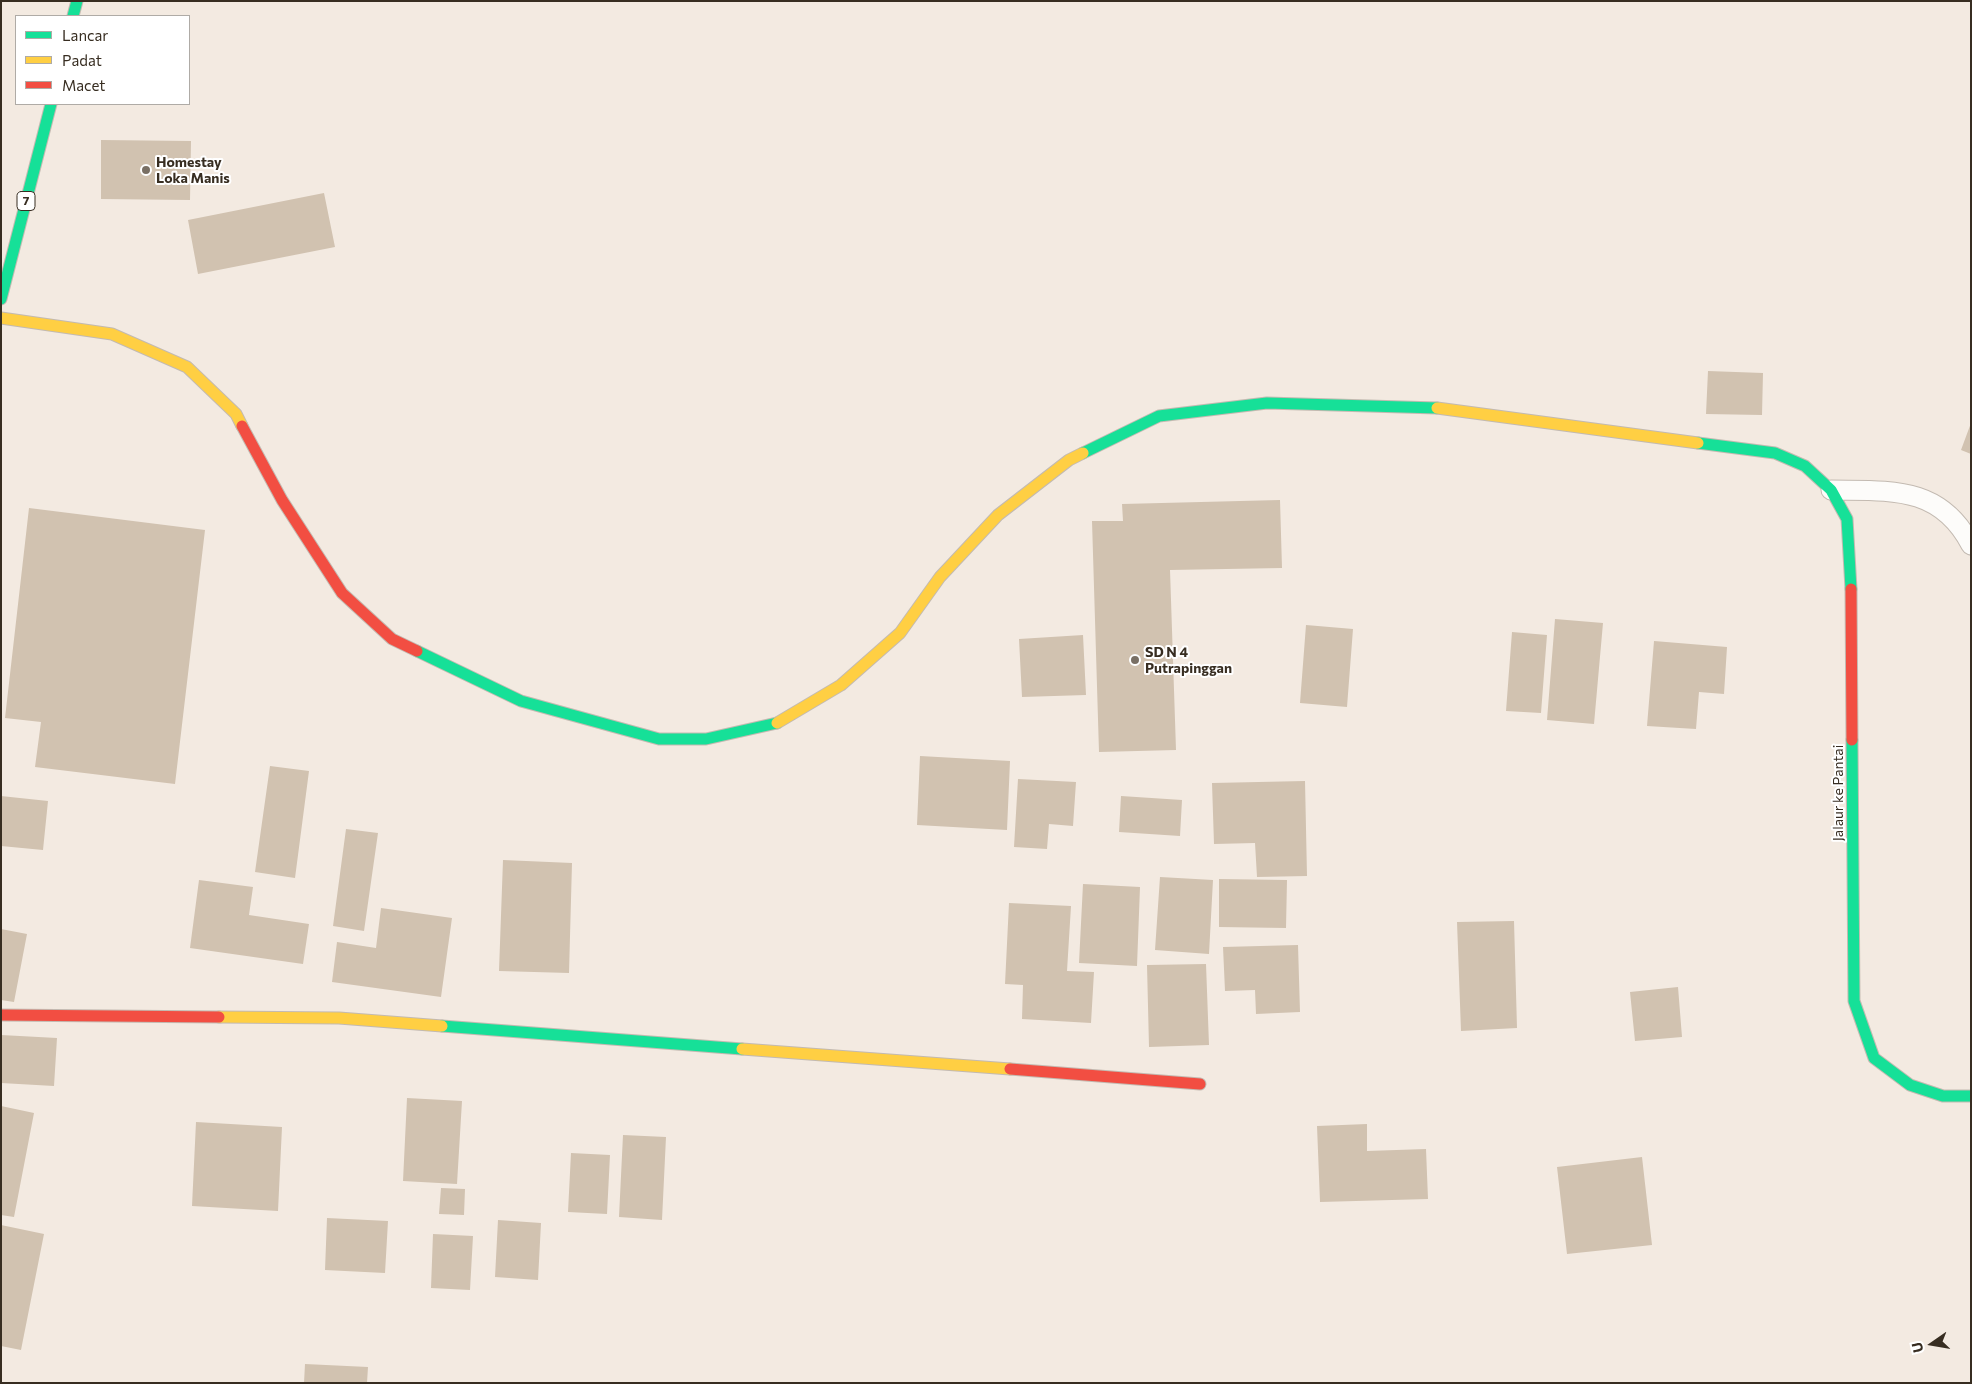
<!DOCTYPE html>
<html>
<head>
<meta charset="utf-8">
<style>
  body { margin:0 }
  #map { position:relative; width:1972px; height:1384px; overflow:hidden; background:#f3eae1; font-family:Commissioner,sans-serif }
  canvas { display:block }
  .frame { position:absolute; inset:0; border:2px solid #372d21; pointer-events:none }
  .legend { position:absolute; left:15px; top:15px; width:175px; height:90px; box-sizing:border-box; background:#fff; border:1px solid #afaba6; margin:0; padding:6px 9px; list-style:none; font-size:15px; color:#372d21 }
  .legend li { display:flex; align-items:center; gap:10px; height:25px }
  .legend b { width:25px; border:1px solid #afaba6 }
  .north { position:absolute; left:1907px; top:1319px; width:50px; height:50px; -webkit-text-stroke:4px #fff; paint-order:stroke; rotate:257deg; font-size:14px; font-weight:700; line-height:20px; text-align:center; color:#372d21 }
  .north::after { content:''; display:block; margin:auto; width:18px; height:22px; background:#372d21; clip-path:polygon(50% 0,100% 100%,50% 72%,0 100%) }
</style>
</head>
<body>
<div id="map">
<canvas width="1972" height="1384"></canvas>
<div class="frame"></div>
<ul class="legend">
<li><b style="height:6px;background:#16e098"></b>Lancar</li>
<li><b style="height:6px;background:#ffcf43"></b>Padat</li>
<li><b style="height:6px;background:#f24e42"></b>Macet</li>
</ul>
<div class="north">U</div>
</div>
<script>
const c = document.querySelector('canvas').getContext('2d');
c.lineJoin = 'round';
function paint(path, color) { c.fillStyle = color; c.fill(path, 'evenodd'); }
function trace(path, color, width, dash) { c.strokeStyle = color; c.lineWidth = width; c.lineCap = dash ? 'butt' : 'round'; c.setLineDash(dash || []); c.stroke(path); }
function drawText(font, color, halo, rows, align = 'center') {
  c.font = font + ' Commissioner,sans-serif'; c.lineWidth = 4; c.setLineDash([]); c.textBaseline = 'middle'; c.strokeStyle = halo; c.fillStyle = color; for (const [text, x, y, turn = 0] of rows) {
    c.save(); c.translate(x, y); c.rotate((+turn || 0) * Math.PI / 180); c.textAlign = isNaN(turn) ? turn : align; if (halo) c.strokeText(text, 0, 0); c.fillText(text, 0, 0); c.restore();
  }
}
paint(new Path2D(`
  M 101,140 L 191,141 L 190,200 L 101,199 Z
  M 324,193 L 335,247 L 198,274 L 188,220 Z
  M 1708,371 L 1763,373 L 1762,415 L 1706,414 Z
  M 1971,423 L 1971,454 L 1961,450 Z
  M 1280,500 L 1282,568 L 1170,570 L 1176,750 L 1099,752 L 1092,521 L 1123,521 L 1122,504 Z
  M 29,508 L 205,530 L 175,784 L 35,767 L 41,722 L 5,718 Z
  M 1555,619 L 1603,623 L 1594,724 L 1547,720 Z
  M 1306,625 L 1353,629 L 1347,707 L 1300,703 Z
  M 1512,632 L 1547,635 L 1541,713 L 1506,711 Z
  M 1083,635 L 1086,695 L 1022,697 L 1019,639 Z
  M 1654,641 L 1727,647 L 1724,694 L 1699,692 L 1696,729 L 1647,726 Z
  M 920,756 L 1010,761 L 1007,830 L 917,825 Z
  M 270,766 L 309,771 L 295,878 L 255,872 Z
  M 1018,779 L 1076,782 L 1073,826 L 1049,824 L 1047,849 L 1014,847 Z
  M 1305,781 L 1307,876 L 1257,877 L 1255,843 L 1214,844 L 1212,783 Z
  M 1,796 L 48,801 L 43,850 L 1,846 Z
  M 1121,796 L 1182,800 L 1180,836 L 1119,832 Z
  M 346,829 L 378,833 L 364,931 L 333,926 Z
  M 503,860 L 572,863 L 569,973 L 499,971 Z
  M 1160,877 L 1213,880 L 1209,954 L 1155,950 Z
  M 1219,879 L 1287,880 L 1286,928 L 1219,927 Z
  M 199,880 L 253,887 L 249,915 L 309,924 L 303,964 L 190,948 Z
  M 1083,884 L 1140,887 L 1137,966 L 1079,963 Z
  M 1009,903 L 1071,906 L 1067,971 L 1094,972 L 1091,1023 L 1022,1019 L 1023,985 L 1005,984 Z
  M 381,908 L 452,918 L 441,997 L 332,982 L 337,942 L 376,948 Z
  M 1514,921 L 1517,1028 L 1461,1031 L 1457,922 Z
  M 1,929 L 27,934 L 14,1002 L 1,1000 Z
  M 1298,945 L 1300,1012 L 1256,1014 L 1255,990 L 1225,991 L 1223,947 Z
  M 1206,964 L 1209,1045 L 1149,1047 L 1147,965 Z
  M 1678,987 L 1682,1037 L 1635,1041 L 1630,992 Z
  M 1,1035 L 57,1038 L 54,1086 L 1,1083 Z
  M 407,1098 L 462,1101 L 457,1184 L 403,1181 Z
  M 1,1106 L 34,1113 L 14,1217 L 1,1215 Z
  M 196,1122 L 282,1127 L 278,1211 L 192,1206 Z
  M 1367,1124 L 1367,1151 L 1426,1149 L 1428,1199 L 1320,1202 L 1317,1126 Z
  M 623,1135 L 666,1137 L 662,1220 L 619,1217 Z
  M 571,1153 L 610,1155 L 607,1214 L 568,1212 Z
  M 1642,1157 L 1652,1245 L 1567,1254 L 1557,1167 Z
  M 441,1188 L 465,1189 L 464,1215 L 439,1214 Z
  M 327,1218 L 388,1221 L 385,1273 L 325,1270 Z
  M 498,1220 L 541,1223 L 538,1280 L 495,1277 Z
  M 1,1225 L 44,1234 L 21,1350 L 1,1346 Z
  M 433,1234 L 473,1236 L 470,1290 L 431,1288 Z
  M 305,1364 L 368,1367 L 367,1383 L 304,1383 Z`), '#d1c2b0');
const lane = new Path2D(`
  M 1831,490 C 1889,491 1940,485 1971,545`);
const fast = new Path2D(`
  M 73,16 L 77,1
  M 1,299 L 51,104
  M 1698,443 L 1775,453 L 1805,466 L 1831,490 L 1847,519 L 1851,589
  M 1083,453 L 1159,416 L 1267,403 L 1437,408
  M 417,651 L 521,701 L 659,739 L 706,739 L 777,723
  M 1852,740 L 1854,1001 L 1874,1058 L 1910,1085 L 1943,1096 L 1971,1096
  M 442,1026 L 742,1049`);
const slow = new Path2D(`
  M 1,318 L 112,334 L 187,367 L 236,414 L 242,426
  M 1437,408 L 1698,443
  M 777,723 L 841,685 L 900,633 L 940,577 L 998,515 L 1069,460 L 1083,453
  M 219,1017 L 339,1018 L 442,1026
  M 742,1049 L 1010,1069`);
const jam = new Path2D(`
  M 242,426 L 282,500 L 342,593 L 392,639 L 417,651
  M 1851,589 L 1852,740
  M 1,1015 L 219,1017
  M 1010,1069 L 1200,1084`);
trace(lane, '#c3bab1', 21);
trace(fast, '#c3bab1', 13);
trace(slow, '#c3bab1', 13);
trace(jam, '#c3bab1', 13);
trace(lane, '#fdfcfa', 19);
trace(fast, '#16e098', 11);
trace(slow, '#ffcf43', 11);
trace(jam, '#f24e42', 11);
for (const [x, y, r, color] of [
  [146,170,5,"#796f64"],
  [1135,660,5,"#796f64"]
]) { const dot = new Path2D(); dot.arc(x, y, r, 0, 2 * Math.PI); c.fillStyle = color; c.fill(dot); trace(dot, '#fff', 2); }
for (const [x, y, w] of [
  [26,201,18]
]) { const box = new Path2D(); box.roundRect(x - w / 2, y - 9.5, w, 19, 4); c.fillStyle = '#fff'; c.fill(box); trace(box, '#372d21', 1); }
drawText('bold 12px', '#372d21', null, [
  ["7",26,201]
]);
drawText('bold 14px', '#372d21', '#fff', [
  ["Homestay",156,162],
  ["Loka Manis",156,178],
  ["SD N 4",1145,652],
  ["Putrapinggan",1145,668]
], 'left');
drawText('14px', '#372d21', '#fff', [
  ["Jalaur ke Pantai",1838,793,-90]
]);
</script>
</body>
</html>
